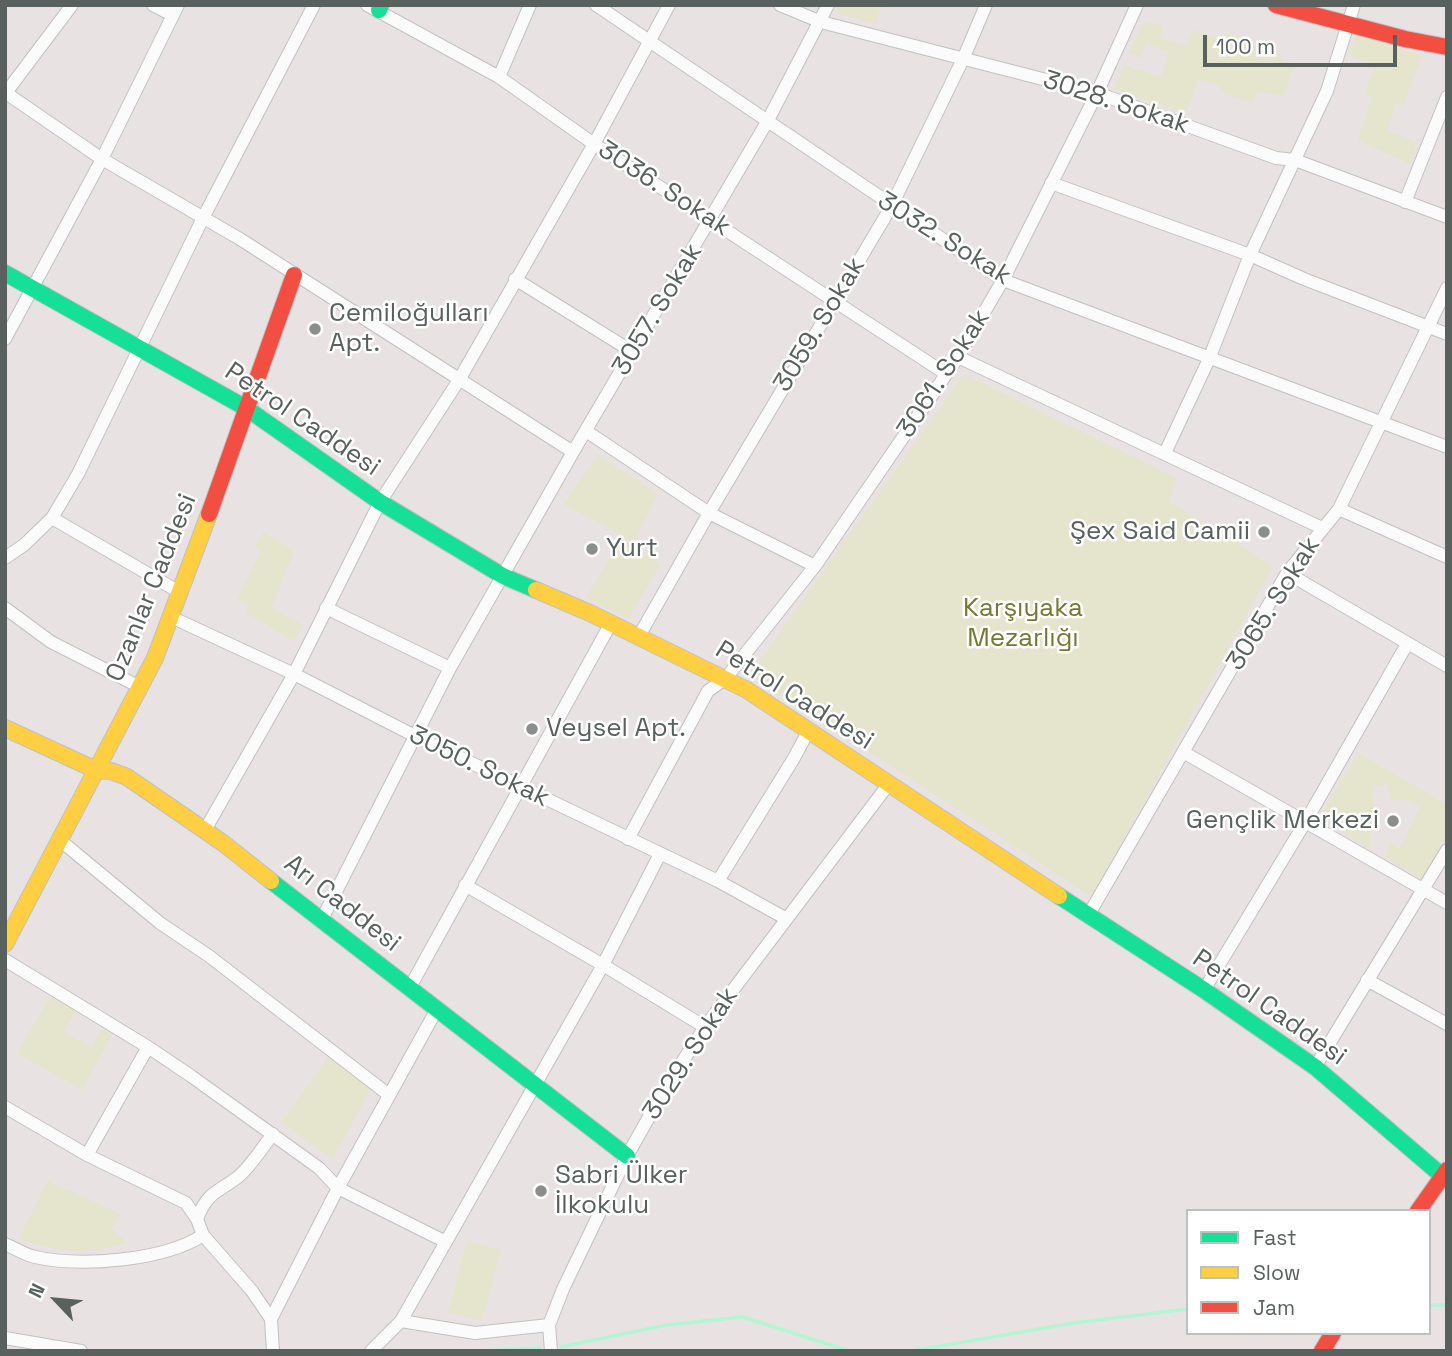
<!DOCTYPE html>
<html>
<head>
<meta charset="utf-8">
<style>
  body { margin:0 }
  #map { position:relative; width:1452px; height:1356px; overflow:hidden; background:#e9e2e3; font-family:"Space Grotesk",sans-serif }
  canvas { display:block }
  .frame { position:absolute; inset:0; border:7px solid #58615e; pointer-events:none }
  .legend { position:absolute; left:1186px; top:1209px; width:245px; height:126px; box-sizing:border-box; background:#fff; border:2px solid #bcc0bf; margin:0; padding:9px 12px; list-style:none; font-size:21px; color:#58615e }
  .legend li { display:flex; align-items:center; gap:14px; height:35px }
  .legend b { width:35px; border:2px solid #bcc0bf }
  .north { position:absolute; left:21px; top:1265px; width:70px; height:70px; -webkit-text-stroke:5px #fff; paint-order:stroke; rotate:296deg; font-size:19px; font-weight:700; line-height:28px; text-align:center; color:#58615e }
  .north::after { content:''; display:block; margin:auto; width:24px; height:32px; background:#58615e; clip-path:polygon(50% 0,100% 100%,50% 72%,0 100%) }
  .scale { position:absolute; left:1203px; top:35px; width:194px; height:32px; box-sizing:border-box; border:4px solid #58615e; border-top:0; padding-left:9px; font-size:21px; line-height:24px; white-space:nowrap; color:#58615e; -webkit-text-stroke:5px #fff; paint-order:stroke }
</style>
</head>
<body>
<div id="map">
<canvas width="1452" height="1356"></canvas>
<div class="frame"></div>
<ul class="legend">
<li><b style="height:9px;background:#16e098"></b>Fast</li>
<li><b style="height:9px;background:#ffcf43"></b>Slow</li>
<li><b style="height:9px;background:#f24e42"></b>Jam</li>
</ul>
<div class="north">N</div>
<div class="scale">100 m</div>
</div>
<script>
const c = document.querySelector('canvas').getContext('2d');
c.lineJoin = 'round';
function paint(path, color) { c.fillStyle = color; c.fill(path, 'evenodd'); }
function trace(path, color, width, dash) { c.strokeStyle = color; c.lineWidth = width; c.lineCap = dash ? 'butt' : 'round'; c.setLineDash(dash || []); c.stroke(path); }
function drawText(font, color, halo, rows, align = 'center') {
  c.font = font + ' "Space Grotesk",sans-serif'; c.lineWidth = 5; c.setLineDash([]); c.textBaseline = 'middle'; c.strokeStyle = halo; c.fillStyle = color; for (const [text, x, y, turn = 0] of rows) {
    c.save(); c.translate(x, y); c.rotate((+turn || 0) * Math.PI / 180); c.textAlign = isNaN(turn) ? turn : align; if (halo) c.strokeText(text, 0, 0); c.fillText(text, 0, 0); c.restore();
  }
}
paint(new Path2D(`
  M 837,5 L 881,5 L 876,24 L 838,14 Z
  M 1143,22 L 1163,26 L 1160,38 L 1186,46 L 1192,30 L 1222,40 L 1225,33 L 1249,39 L 1248,45 L 1282,54 L 1281,60 L 1295,65 L 1283,96 L 1258,91 L 1253,103 L 1220,92 L 1221,86 L 1198,79 L 1186,114 L 1114,89 L 1125,65 L 1161,78 L 1169,52 L 1147,44 L 1140,58 L 1129,53 Z
  M 1356,34 L 1422,56 L 1403,106 L 1396,103 L 1388,130 L 1417,143 L 1410,164 L 1358,140 L 1372,96 L 1365,93 L 1375,66 L 1349,55 Z
  M 964,374 L 1176,478 L 1169,501 L 1273,566 L 1092,897 L 750,674 Z
  M 598,455 L 658,494 L 632,546 L 660,565 L 628,619 L 586,597 L 624,536 L 563,504 Z
  M 264,531 L 294,551 L 272,608 L 303,625 L 294,641 L 246,613 L 250,605 L 237,599 L 261,551 L 255,547 Z
  M 1358,753 L 1447,804 L 1447,836 L 1424,876 L 1420,877 L 1385,857 L 1391,842 L 1400,848 L 1421,806 L 1407,800 L 1390,800 L 1387,784 L 1374,786 L 1370,844 L 1372,850 L 1320,817 Z
  M 51,995 L 77,1010 L 64,1032 L 92,1046 L 102,1028 L 113,1033 L 82,1090 L 17,1053 Z
  M 329,1056 L 371,1088 L 333,1159 L 281,1122 Z
  M 48,1181 L 121,1214 L 111,1229 L 128,1243 C 81,1255 65,1253 19,1239 Z
  M 467,1241 L 501,1250 L 482,1321 L 448,1312 Z`), '#e5e4cc');
trace(new Path2D(`
  M 1429,1305 L 1447,1305
  M 561,1347 L 666,1325 L 743,1317 L 849,1351
  M 481,1351 L 540,1348
  M 912,1351 L 1073,1323 L 1188,1309`), '#b3f6d5', 3.5);
const street = new Path2D(`
  M 153,5 L 172,15
  M 367,5 L 499,77 L 594,144 L 946,374
  M 596,5 L 1003,280 L 1447,447
  M 780,5 L 821,22 L 1097,93 L 1276,158 L 1295,160 L 1447,217
  M 499,77 L 530,5
  M 6,93 L 102,159 L 240,239 L 573,452
  M 5,94 L 72,5
  M 1051,183 L 1250,255 L 1304,279 L 1447,334
  M 1405,202 L 1447,97
  M 515,279 L 633,352
  M 5,339 L 102,159 L 178,5
  M 958,357 L 1322,528
  M 586,431 L 709,513 L 815,566
  M 1165,453 L 1209,359 L 1250,255 L 1327,91 L 1354,5
  M 1339,509 L 1447,557
  M 52,518 L 181,593
  M 5,558 L 24,545 L 52,518 L 78,474 L 203,218 L 314,5
  M 1287,573 L 1447,666
  M 5,608 L 51,642 L 140,687
  M 326,608 L 450,668
  M 171,617 L 294,674 L 415,736 L 718,881 L 785,918
  M 639,636 L 709,513 L 891,207 L 964,57 L 986,5
  M 1183,752 L 1447,903
  M 205,830 L 294,674 L 380,502 L 459,380 L 594,144 L 669,5
  M 628,839 L 708,691 L 726,678 L 815,566 L 958,357 L 1003,280 L 1097,93 L 1137,5
  M 61,841 L 160,923 L 209,956 L 389,1095
  M 718,881 L 794,758 L 809,730
  M 465,885 L 603,965 L 705,1027
  M 1089,914 L 1287,573 L 1339,509 L 1447,288
  M 321,921 L 450,668 L 573,452 L 767,122 L 828,5
  M 5,960 L 148,1047 L 191,1076 L 319,1168 L 338,1188 L 444,1241
  M 1367,980 L 1447,1024
  M 409,989 L 611,623
  M 1204,990 L 1306,821 L 1407,644
  M 1315,1067 L 1447,850
  M 5,1107 L 87,1155 L 186,1203 L 197,1219 L 203,1235 L 252,1291 L 271,1319
  M 87,1155 L 148,1047
  M 197,1219 C 208,1191 217,1193 238,1177 C 251,1166 262,1148 273,1134
  M 5,1244 C 15,1248 25,1255 35,1257 C 80,1267 164,1261 203,1235
  M 401,1321 L 475,1333 L 549,1325
  M 5,1338 L 81,1351
  M 273,1351 L 271,1319 L 338,1188 L 437,1009
  M 371,1351 L 401,1321 L 603,965 L 660,854
  M 551,1351 L 549,1325 L 563,1289 L 627,1156 L 667,1085 L 705,1027 L 888,785`);
const fast = new Path2D(`
  M 379,10 L 381,5
  M 5,273 L 246,408 L 380,502 L 503,576 L 536,590
  M 271,881 L 627,1156
  M 1059,896 L 1204,990 L 1315,1067 L 1447,1180`);
const slow = new Path2D(`
  M 536,590 L 590,613 L 747,690 L 1059,896
  M 5,728 L 96,770 L 111,771 L 127,777 L 223,843 L 271,881
  M 5,944 L 155,658 L 209,514`);
const jam = new Path2D(`
  M 1276,5 L 1405,39 L 1447,47
  M 209,514 L 294,275
  M 1418,1211 L 1447,1170
  M 1322,1351 L 1333,1333`);
trace(street, '#c1c1c0', 14);
trace(fast, '#c0c1c0', 18);
trace(slow, '#c0c1c0', 18);
trace(jam, '#c0c1c0', 18);
trace(street, '#fcfbfb', 12);
trace(fast, '#16e098', 16);
trace(slow, '#ffcf43', 16);
trace(jam, '#f24e42', 16);
for (const [x, y, r, color] of [
  [315,329,7,"#8b8e8d"],
  [1264,532,7,"#8b8e8d"],
  [592,549,7,"#8b8e8d"],
  [532,729,7,"#8b8e8d"],
  [1393,821,7,"#8b8e8d"],
  [541,1191,7,"#8b8e8d"]
]) { const dot = new Path2D(); dot.arc(x, y, r, 0, 2 * Math.PI); c.fillStyle = color; c.fill(dot); trace(dot, '#fff', 2.5); }
drawText('26px', '#58615e', '#fff', [
  ["3028. Sokak",1116,103,18],
  ["3036. Sokak",664,189,33],
  ["3032. Sokak",944,239,32],
  ["3057. Sokak",658,310,-59],
  ["3059. Sokak",820,325,-59],
  ["3061. Sokak",944,374,-57],
  ["Petrol Caddesi",302,420,34],
  ["Ozanlar Caddesi",152,588,-68],
  ["3065. Sokak",1274,604,-58],
  ["Petrol Caddesi",794,696,32],
  ["3050. Sokak",479,767,26],
  ["Arı Caddesi",342,904,38],
  ["Petrol Caddesi",1269,1008,35],
  ["3029. Sokak",691,1054,-57]
]);
drawText('26px', '#58615e', '#fff', [
  ["Cemiloğulları",329,314],
  ["Apt.",329,344],
  ["Şex Said Camii",1250,532,"right"],
  ["Yurt",606,549],
  ["Veysel Apt.",546,729],
  ["Gençlik Merkezi",1379,821,"right"],
  ["Sabri Ülker",555,1176],
  ["İlkokulu",555,1206]
], 'left');
drawText('26px', '#717a2f', '#fff', [
  ["Karşıyaka",1023,609],
  ["Mezarlığı",1023,639]
]);
</script>
</body>
</html>
